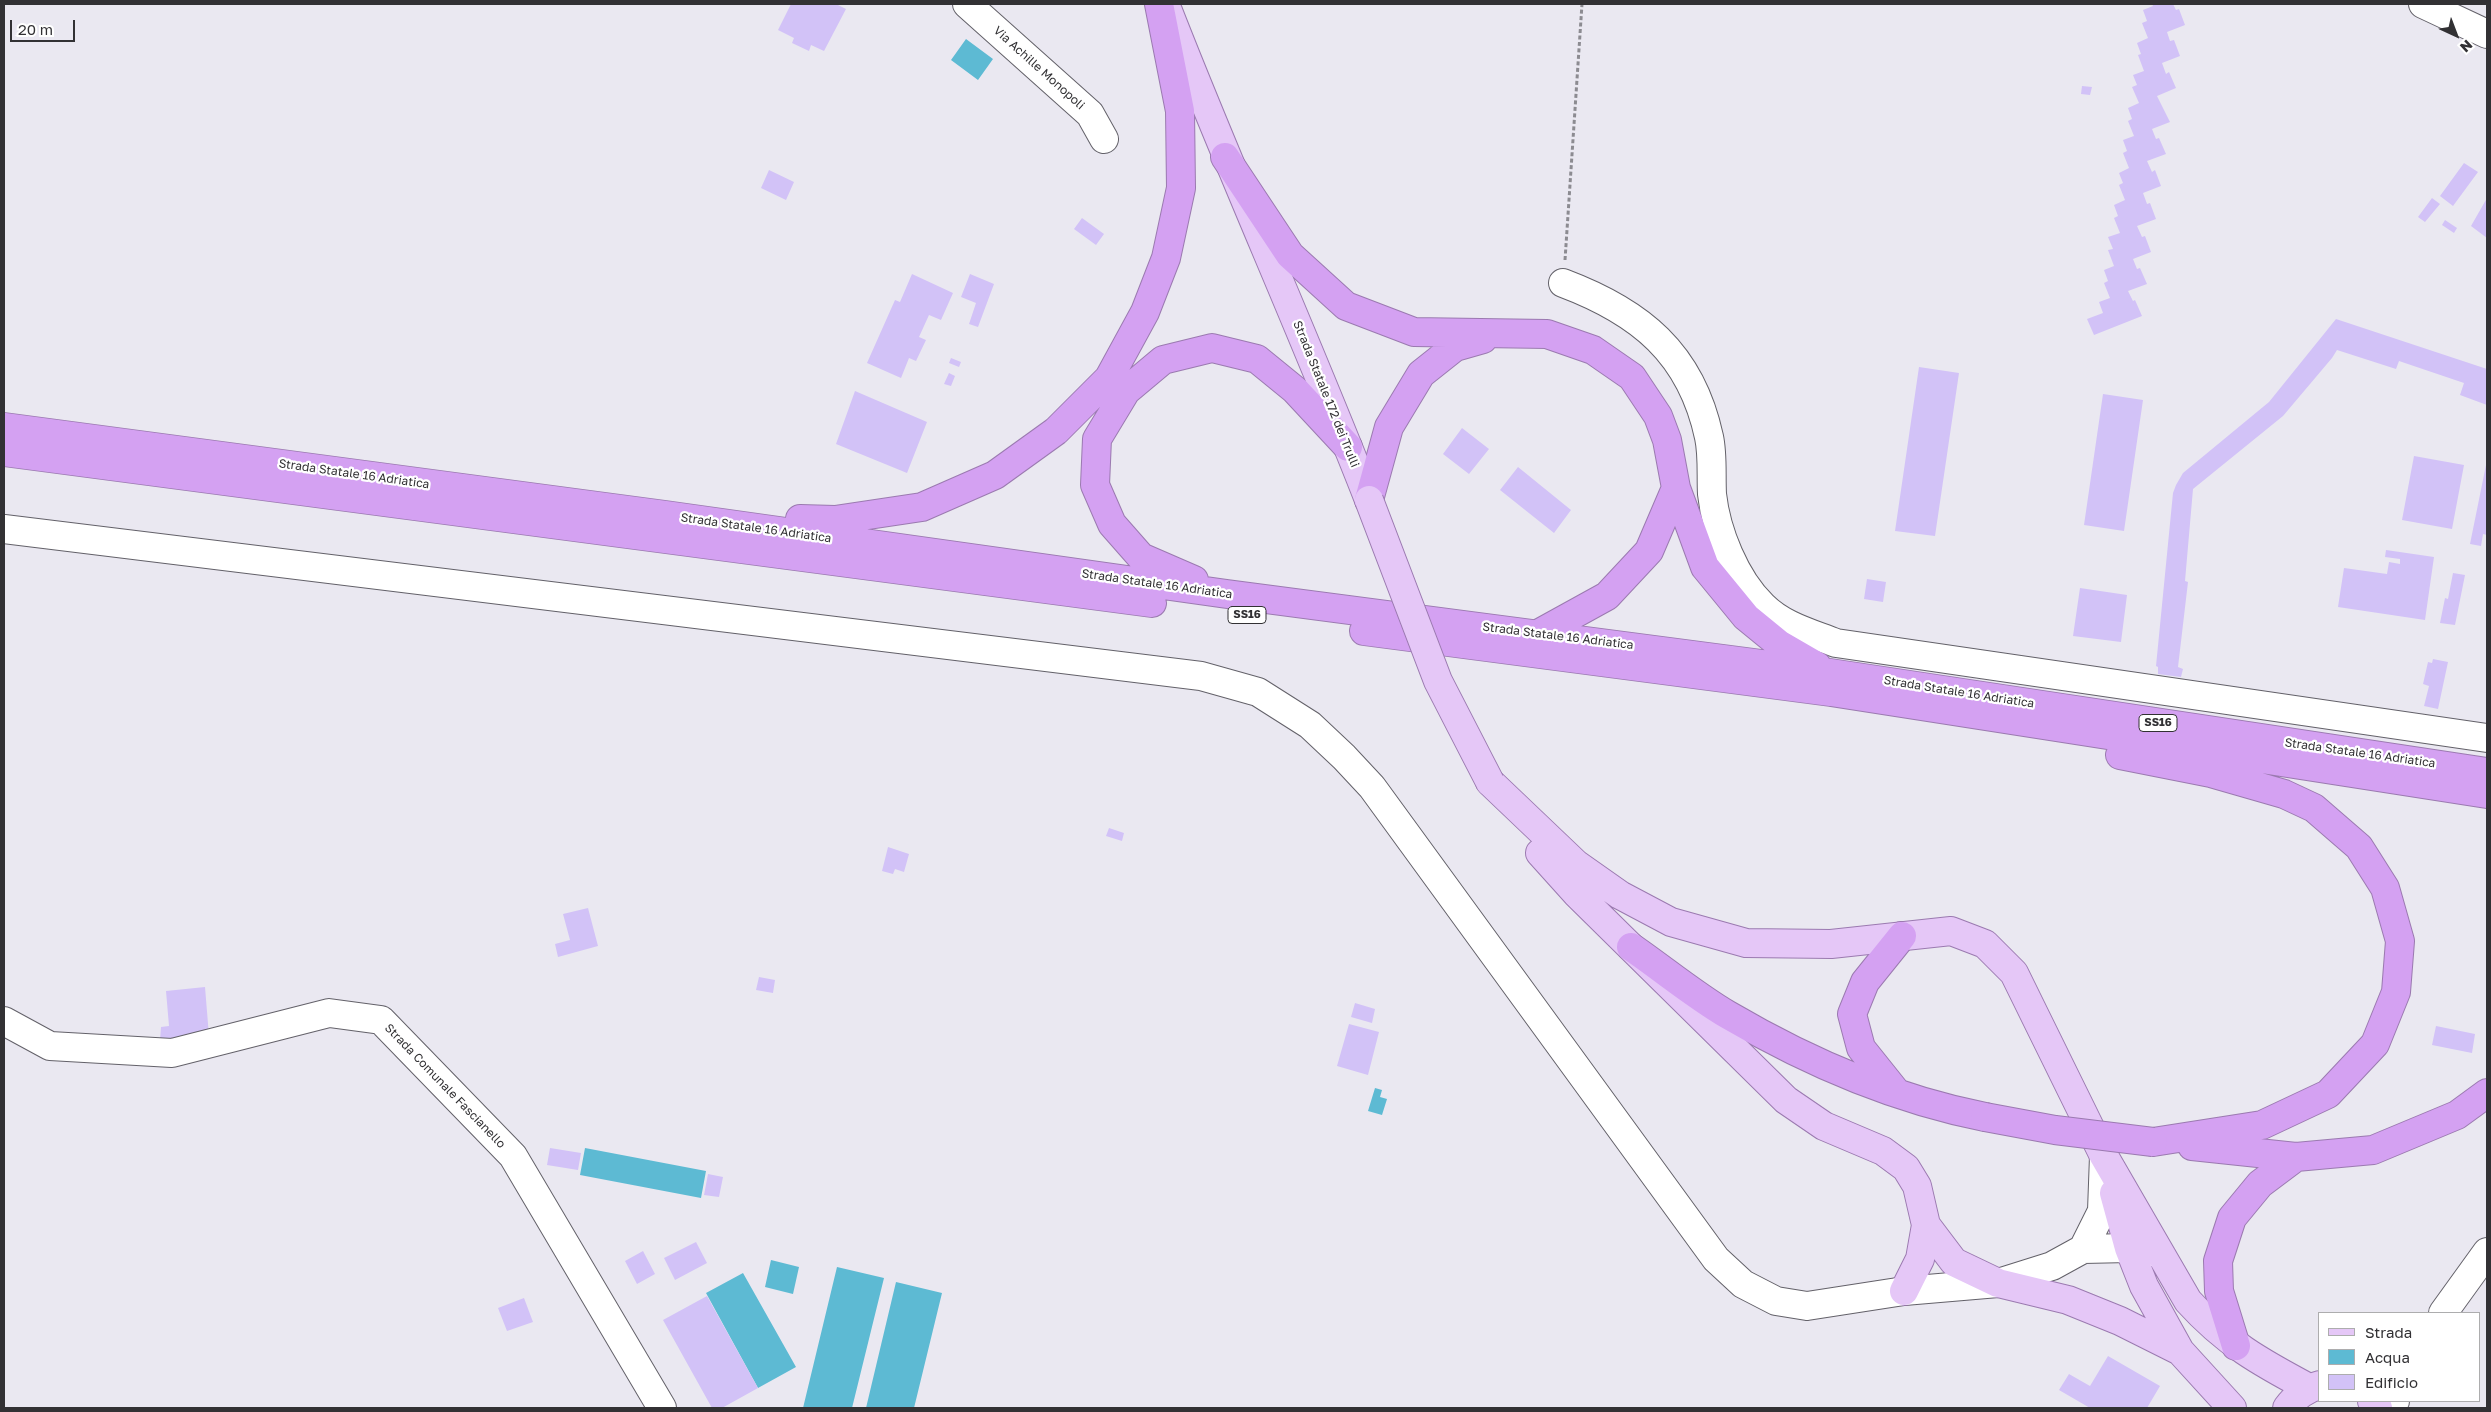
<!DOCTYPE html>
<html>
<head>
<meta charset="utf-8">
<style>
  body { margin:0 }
  #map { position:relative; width:2491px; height:1412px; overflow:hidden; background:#eae8f1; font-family:"Golos Text",sans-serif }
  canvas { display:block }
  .frame { position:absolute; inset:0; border:5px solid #323134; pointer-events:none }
  .legend { position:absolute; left:2318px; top:1312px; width:162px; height:90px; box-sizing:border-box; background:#fff; border:1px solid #adadae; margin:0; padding:6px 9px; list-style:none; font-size:15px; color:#323134 }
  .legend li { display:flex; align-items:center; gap:10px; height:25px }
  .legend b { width:25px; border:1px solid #adadae }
  .north { position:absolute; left:2431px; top:10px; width:50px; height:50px; -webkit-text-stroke:4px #fff; paint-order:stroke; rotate:137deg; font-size:14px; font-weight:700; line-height:20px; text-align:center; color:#323134 }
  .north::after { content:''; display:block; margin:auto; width:18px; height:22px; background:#323134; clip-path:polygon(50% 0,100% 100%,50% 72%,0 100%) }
  .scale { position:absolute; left:10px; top:20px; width:65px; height:22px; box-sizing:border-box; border:2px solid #323134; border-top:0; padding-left:6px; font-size:15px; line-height:18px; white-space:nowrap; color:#323134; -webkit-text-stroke:4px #fff; paint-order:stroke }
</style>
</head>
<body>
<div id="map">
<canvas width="2491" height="1412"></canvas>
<div class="frame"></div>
<ul class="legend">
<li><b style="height:6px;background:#e5c7f7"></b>Strada</li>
<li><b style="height:14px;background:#5dbad3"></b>Acqua</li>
<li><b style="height:14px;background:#d2c2f7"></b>Edificio</li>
</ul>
<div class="north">N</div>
<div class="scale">20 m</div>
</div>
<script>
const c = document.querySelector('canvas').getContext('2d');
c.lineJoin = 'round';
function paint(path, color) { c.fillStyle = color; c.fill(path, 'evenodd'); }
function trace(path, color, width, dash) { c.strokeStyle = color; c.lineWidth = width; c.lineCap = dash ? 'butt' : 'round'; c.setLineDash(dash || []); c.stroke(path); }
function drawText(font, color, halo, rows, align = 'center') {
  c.font = font + ' "Golos Text",sans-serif'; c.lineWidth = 4.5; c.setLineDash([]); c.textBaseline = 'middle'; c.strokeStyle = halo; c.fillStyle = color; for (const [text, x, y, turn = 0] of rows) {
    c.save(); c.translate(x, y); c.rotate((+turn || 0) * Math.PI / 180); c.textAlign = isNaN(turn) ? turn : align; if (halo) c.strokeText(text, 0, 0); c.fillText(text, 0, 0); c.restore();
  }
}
paint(new Path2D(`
  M 966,39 L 993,59 L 978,80 L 951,60 Z
  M 1375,1088 L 1382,1090 L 1380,1097 L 1387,1099 L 1382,1115 L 1368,1111 Z
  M 585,1148 L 706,1171 L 701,1198 L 580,1175 Z
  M 771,1260 L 799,1267 L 793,1294 L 765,1287 Z
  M 837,1267 L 884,1278 L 852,1408 L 803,1408 Z
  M 743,1273 L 796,1367 L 758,1388 L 706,1293 Z
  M 896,1282 L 942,1293 L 914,1408 L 866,1408 Z`), '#5dbad3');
paint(new Path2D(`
  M 791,4 L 836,4 L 846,9 L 824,51 L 811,45 L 809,51 L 792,43 L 794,38 L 778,30 Z
  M 2152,4 L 2173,4 L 2176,10 L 2179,9 L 2185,25 L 2167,32 L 2170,41 L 2174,40 L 2180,56 L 2162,63 L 2166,74 L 2169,72 L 2176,88 L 2157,96 L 2170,122 L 2152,129 L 2156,139 L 2159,138 L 2166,154 L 2147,161 L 2152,172 L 2155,170 L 2161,186 L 2143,193 L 2147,204 L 2150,203 L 2156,219 L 2137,226 L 2142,237 L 2145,236 L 2151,252 L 2133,259 L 2137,269 L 2140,268 L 2147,284 L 2128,291 L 2133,301 L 2135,300 L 2142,316 L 2094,335 L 2087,319 L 2103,313 L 2099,302 L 2110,298 L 2104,283 L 2108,281 L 2104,270 L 2114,266 L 2108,250 L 2113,249 L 2108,237 L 2120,233 L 2114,218 L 2118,216 L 2114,205 L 2125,200 L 2119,185 L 2123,183 L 2119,173 L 2129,168 L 2123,153 L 2127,151 L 2123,140 L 2134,136 L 2128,121 L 2132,119 L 2128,108 L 2139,103 L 2132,87 L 2137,85 L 2133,75 L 2144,71 L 2138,55 L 2141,54 L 2137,43 L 2148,38 L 2142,23 L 2147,21 L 2143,10 L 2153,6 Z
  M 2082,86 L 2092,87 L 2090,95 L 2081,94 Z
  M 2464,163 L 2478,172 L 2453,206 L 2440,196 Z
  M 769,170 L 794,182 L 786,200 L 761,188 Z
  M 2432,198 L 2440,204 L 2425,222 L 2418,217 Z
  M 2487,198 L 2487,238 L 2471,226 Z
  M 1082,218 L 1104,234 L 1096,245 L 1074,229 Z
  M 2445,220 L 2457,228 L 2454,233 L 2442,225 Z
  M 912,274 L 953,293 L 941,320 L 929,315 L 919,337 L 926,340 L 916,361 L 909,358 L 901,378 L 867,363 L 895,300 L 900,302 Z
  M 970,274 L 994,284 L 978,327 L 969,324 L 976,303 L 961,297 Z
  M 2336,319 L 2487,369 L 2487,405 L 2460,395 L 2464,383 L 2399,361 L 2396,369 L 2337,350 L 2332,358 L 2283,416 L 2193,489 L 2185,581 L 2188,582 L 2178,667 L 2183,669 L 2181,677 L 2158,674 L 2158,667 L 2156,666 L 2173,493 L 2176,485 L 2183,473 L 2269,402 Z
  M 951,358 L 961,362 L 959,367 L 949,363 Z
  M 1919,367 L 1959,373 L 1935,536 L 1895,531 Z
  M 949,373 L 955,376 L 951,386 L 944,384 Z
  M 855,391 L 927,422 L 907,473 L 836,444 Z
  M 2103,394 L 2143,400 L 2124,531 L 2084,525 Z
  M 1462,428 L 1489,449 L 1469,474 L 1443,454 Z
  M 2414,456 L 2464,465 L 2452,529 L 2402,520 Z
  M 2486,465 L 2487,535 L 2483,534 L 2481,546 L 2470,544 Z
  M 1518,467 L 1571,510 L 1554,533 L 1500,490 Z
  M 2386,550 L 2434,557 L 2425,620 L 2338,607 L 2344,568 L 2387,574 L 2389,562 L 2400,564 L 2400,559 L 2385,557 Z
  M 2453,573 L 2465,575 L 2455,625 L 2440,623 L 2445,598 L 2448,599 Z
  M 1867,579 L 1886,582 L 1883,602 L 1864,599 Z
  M 2080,588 L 2127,595 L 2121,642 L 2073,636 Z
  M 2433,659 L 2448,662 L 2438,709 L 2424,706 L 2429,686 L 2423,684 L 2428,662 L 2432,663 Z
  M 1109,828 L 1124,833 L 1122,841 L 1106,836 Z
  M 888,847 L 909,854 L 904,872 L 895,869 L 893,874 L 882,871 Z
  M 588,908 L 598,946 L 558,957 L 555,944 L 570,940 L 563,914 Z
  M 759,977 L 775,980 L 773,993 L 756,990 Z
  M 205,987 L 209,1036 L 160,1041 L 161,1027 L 169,1026 L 166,991 Z
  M 1355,1003 L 1375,1009 L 1372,1023 L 1351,1017 Z
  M 1349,1024 L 1379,1032 L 1368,1075 L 1337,1066 Z
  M 2436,1026 L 2475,1034 L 2472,1053 L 2432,1045 Z
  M 550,1148 L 581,1153 L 578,1170 L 547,1165 Z
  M 708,1174 L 723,1177 L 719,1197 L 704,1195 Z
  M 696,1242 L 707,1263 L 675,1280 L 664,1258 Z
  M 643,1251 L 655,1274 L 637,1284 L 625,1261 Z
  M 707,1296 L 758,1388 L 722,1408 L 712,1408 L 663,1320 Z
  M 524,1298 L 533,1322 L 507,1331 L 498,1308 Z
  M 2108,1356 L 2160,1386 L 2147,1408 L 2090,1408 L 2059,1390 L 2069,1374 L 2090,1386 Z`), '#d2c2f7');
const minor = new Path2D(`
  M 967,4 L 1090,114 L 1104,139
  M 2423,4 L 2487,34
  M 1563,283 C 1640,312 1691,353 1709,437 C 1713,455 1711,476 1712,494 C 1716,531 1735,579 1763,606 C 1783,626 1811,633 1836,643 L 2487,738
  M 4,529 L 1201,676 L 1258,692 L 1310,725 L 1344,757 L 1372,787 L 1716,1259 L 1743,1284 L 1776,1301 L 1807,1306 L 1904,1291 L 1998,1283 L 2052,1266 L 2083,1249 L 2129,1248 L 2151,1252
  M 4,1021 L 50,1046 L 172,1053 L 329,1013 L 381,1020 L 513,1156 L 662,1408
  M 2083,1249 L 2102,1211 L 2104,1156
  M 2443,1313 L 2487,1252
  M 2391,1408 L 2395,1401`);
const major = new Path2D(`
  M 1168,11 C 1232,175 1305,336 1369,500
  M 1490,782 L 1576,864 L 1620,895 L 1671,922 L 1746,943 L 1831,944 L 1951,931 L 1985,944 L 2014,973 L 2104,1156 L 2188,1301 C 2226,1343 2260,1362 2309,1388
  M 1540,853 L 1576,893 L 1786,1100 L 1824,1126 L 1883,1151 L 1906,1168 L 1917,1186 L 1926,1225 L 1954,1262 L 1998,1283 L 2068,1300 L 2120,1321 L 2180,1351
  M 2114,1193 L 2129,1248 L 2144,1286 L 2180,1351 L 2232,1408
  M 1904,1291 L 1920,1259 L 1926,1225
  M 2372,1401 L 2378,1408
  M 2287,1408 C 2296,1396 2305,1389 2320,1385`);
const highway = new Path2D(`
  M 1225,157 L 1290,255 L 1346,306 L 1414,332 L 1547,334 L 1593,350 L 1632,377 L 1658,416 L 1667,440 L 1676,488 L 1705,567 L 1746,617 L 1779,644 L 1817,666
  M 4,427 L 665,515 L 1227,594 L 1830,673 L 2487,772
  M 4,452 L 1152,603
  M 1369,500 L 1389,427 L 1421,374 L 1455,347 L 1483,339
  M 800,519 L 835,520 L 922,507 L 995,475 L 1056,431 L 1109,378 L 1145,312 L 1166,258 L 1181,188 L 1180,111 L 1159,4
  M 1194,580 L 1141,557 L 1112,524 L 1095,485 L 1097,439 L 1126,391 L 1163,360 L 1212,348 L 1257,359 L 1295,390 L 1348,447
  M 1364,631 L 1831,692 L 2487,794
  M 1538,634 L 1607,596 L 1649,551 L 1676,488
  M 2120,755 L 2211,773 L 2284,794 L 2314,808 L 2359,847 L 2385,888 L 2400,941 L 2396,992 L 2375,1044 L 2328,1094 L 2262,1125 L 2153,1142
  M 1631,947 C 1663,969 1694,995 1728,1015 C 1808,1062 1894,1099 1985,1117
  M 1897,1093 L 1861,1048 L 1852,1014 L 1865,982 L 1902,936
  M 2192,1146 L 2296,1157 L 2373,1150 L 2457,1115 L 2487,1093
  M 2236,1346 L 2219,1291 L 2218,1261 L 2232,1218 L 2260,1184 L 2296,1157`);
trace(minor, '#636169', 30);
trace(major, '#9b7ab0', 30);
trace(highway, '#9b7ab0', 30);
trace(new Path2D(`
  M 1565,260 L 1582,4`), '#8c8b91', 3, [4, 2.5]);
trace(minor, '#fff', 28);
trace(major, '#e5c7f7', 28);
trace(highway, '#d4a1f2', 28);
const majorBridge = new Path2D(`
  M 1369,500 L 1438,681 L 1490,782`);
const highwayBridge = new Path2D(`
  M 1985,1117 L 2055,1130 L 2153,1142`);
trace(majorBridge, '#9b7ab0', 30, []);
trace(highwayBridge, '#9b7ab0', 30, []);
trace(majorBridge, '#e5c7f7', 28);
trace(highwayBridge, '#d4a1f2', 28);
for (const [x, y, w] of [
  [1247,615,38],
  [2158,723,38]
]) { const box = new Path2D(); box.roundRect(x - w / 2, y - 8.5, w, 17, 4); c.fillStyle = '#fff'; c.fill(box); trace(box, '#323134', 1); }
drawText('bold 11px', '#323134', null, [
  ["SS16",1247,615],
  ["SS16",2158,723]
]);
drawText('12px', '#323134', '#fff', [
  ["Via Achille Monopoli",1039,68,42],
  ["Strada Statale 172 dei Trulli",1326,394,68],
  ["Strada Statale 16 Adriatica",354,474,8],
  ["Strada Statale 16 Adriatica",756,528,8],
  ["Strada Statale 16 Adriatica",1157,584,8],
  ["Strada Statale 16 Adriatica",1558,636,7],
  ["Strada Statale 16 Adriatica",1959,692,9],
  ["Strada Statale 16 Adriatica",2360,753,8],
  ["Strada Comunale Fascianello",445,1086,46]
]);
</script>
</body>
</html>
